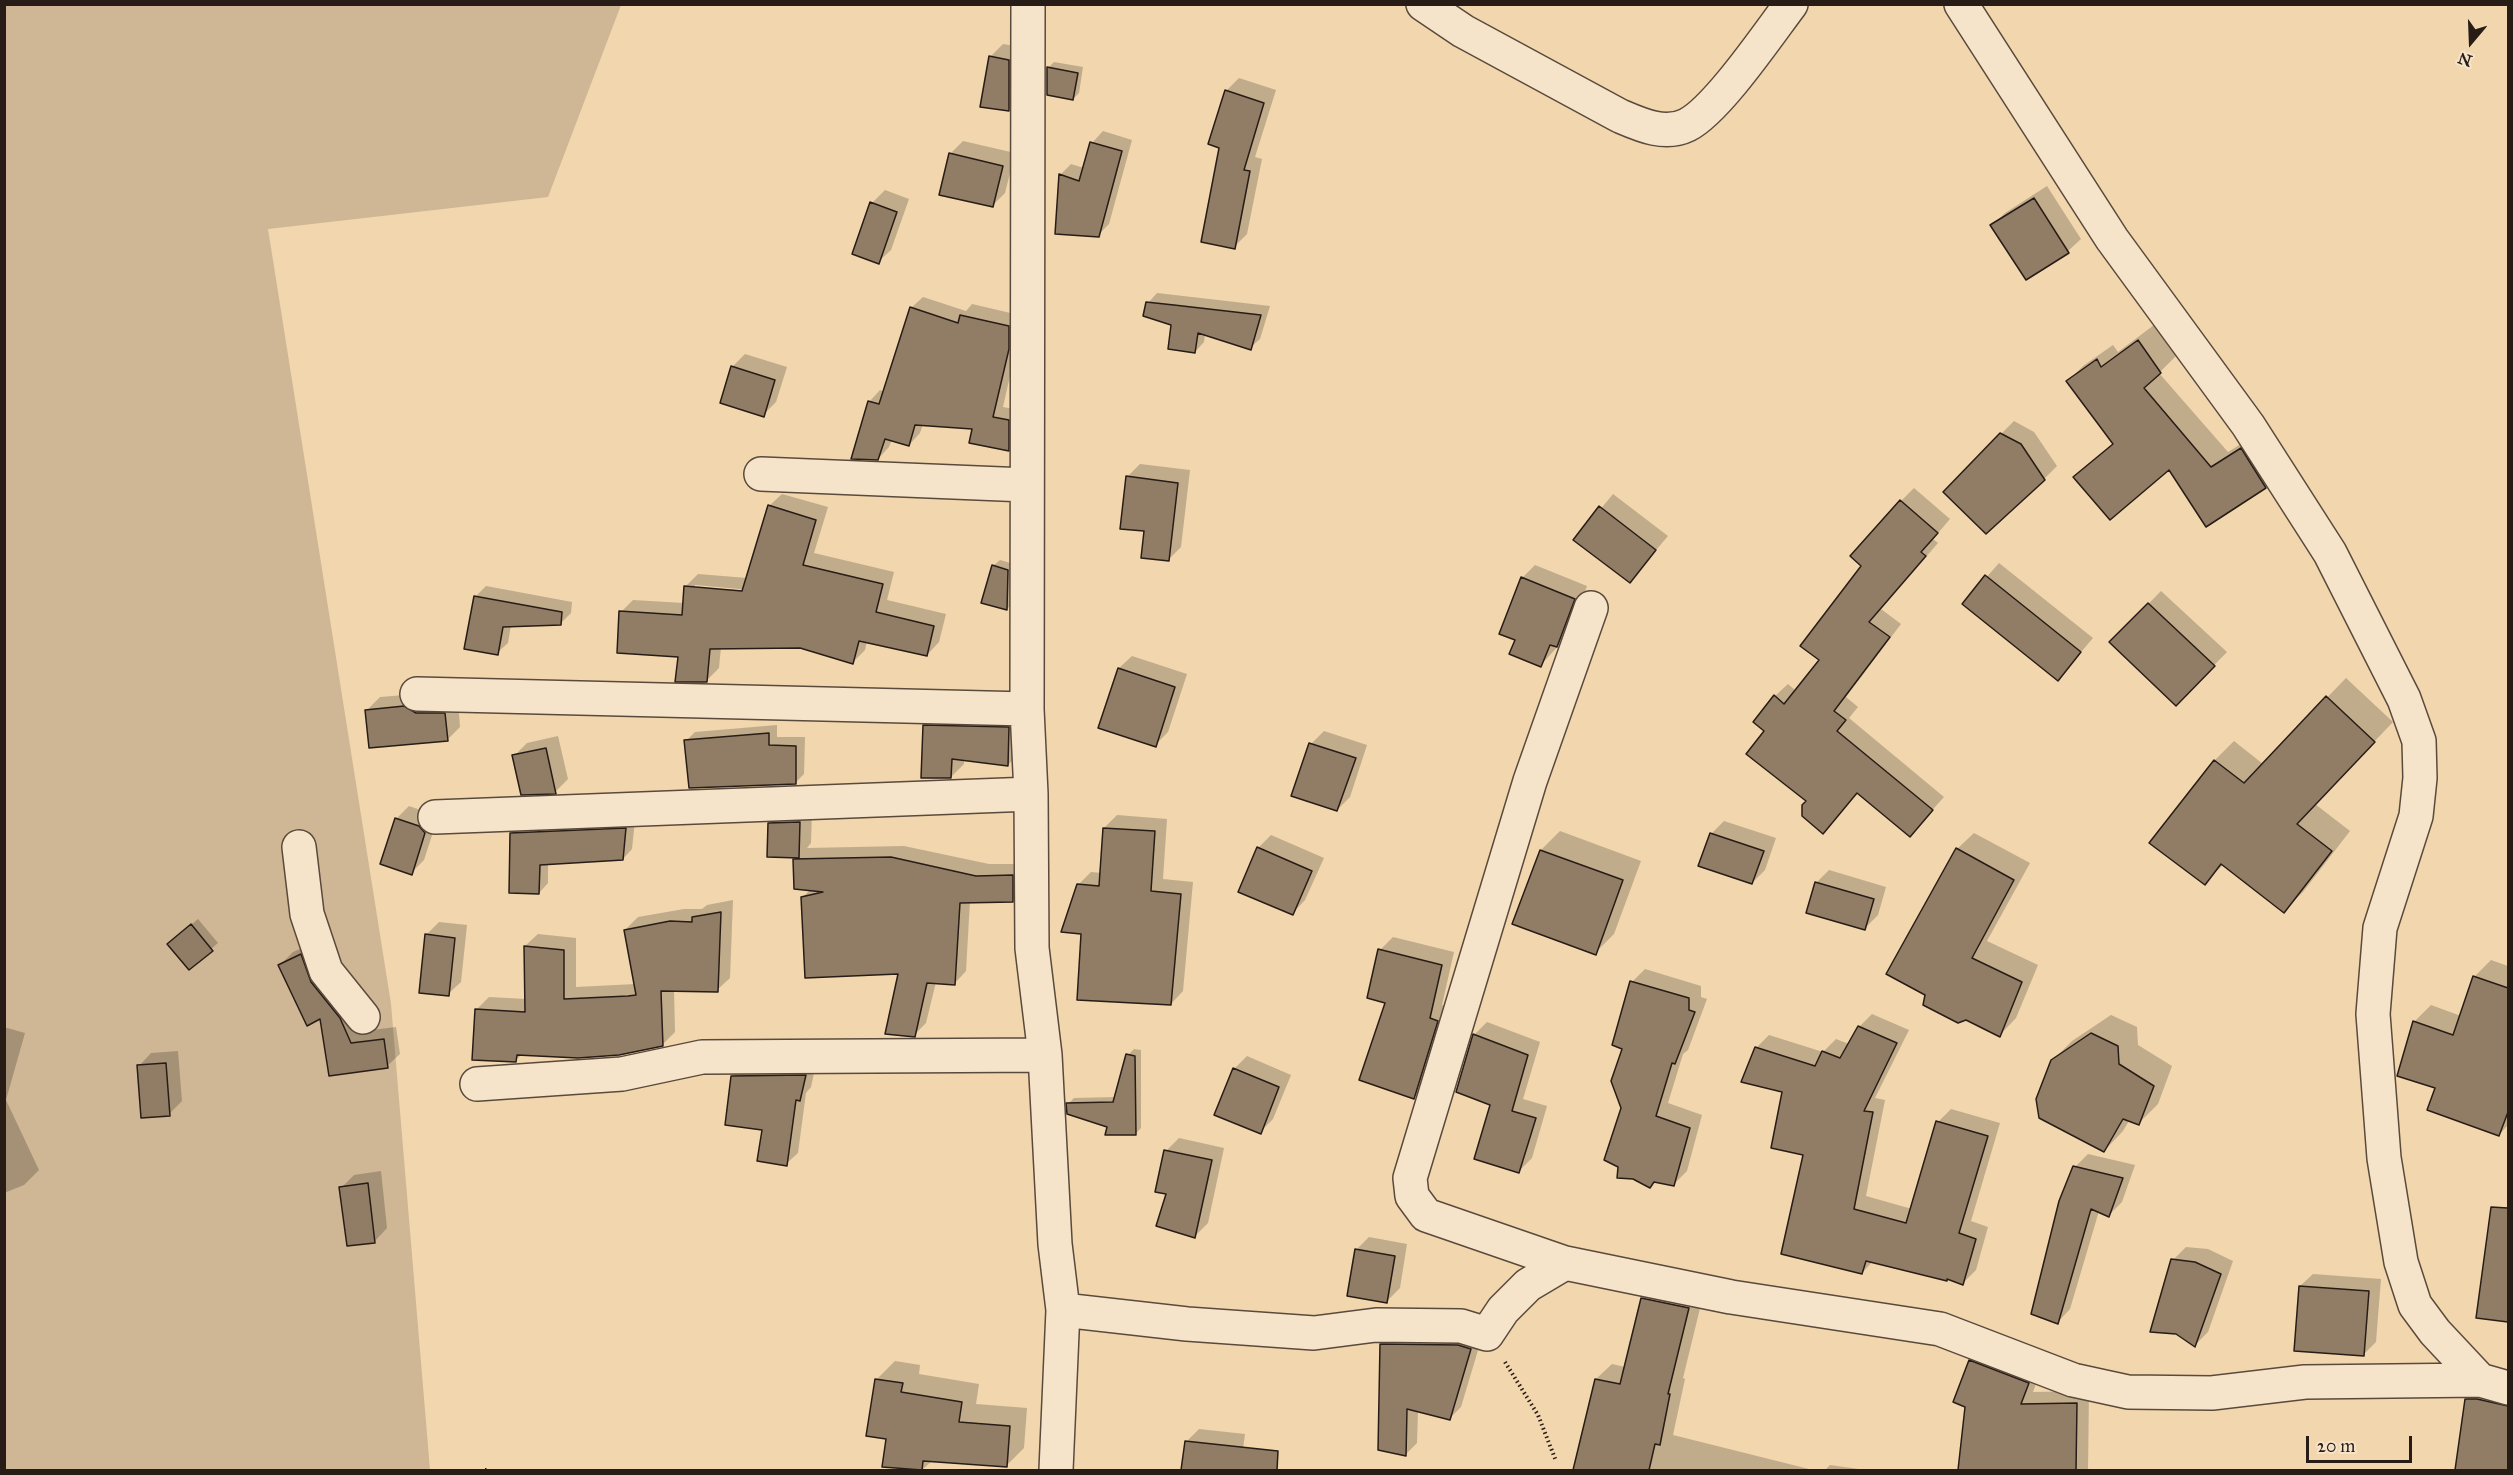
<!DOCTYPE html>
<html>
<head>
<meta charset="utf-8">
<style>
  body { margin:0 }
  #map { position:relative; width:2513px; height:1475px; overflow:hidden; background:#f1d6ae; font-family:"IM FELL Great Primer",serif }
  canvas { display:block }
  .frame { position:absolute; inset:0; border:6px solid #281c16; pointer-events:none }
  .north { position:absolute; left:2441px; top:12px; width:60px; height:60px; -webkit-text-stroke:4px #f6e4ca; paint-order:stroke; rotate:199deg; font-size:16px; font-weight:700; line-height:24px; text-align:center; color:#281c16 }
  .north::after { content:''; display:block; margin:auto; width:21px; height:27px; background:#281c16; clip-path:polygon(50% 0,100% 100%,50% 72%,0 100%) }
  .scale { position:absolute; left:2306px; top:1436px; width:106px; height:27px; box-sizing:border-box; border:3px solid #281c16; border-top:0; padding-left:8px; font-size:18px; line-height:21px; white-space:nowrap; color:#281c16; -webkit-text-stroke:4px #f6e4ca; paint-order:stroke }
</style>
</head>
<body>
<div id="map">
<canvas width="2513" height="1475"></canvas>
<div class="frame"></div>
<div class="north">N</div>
<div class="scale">20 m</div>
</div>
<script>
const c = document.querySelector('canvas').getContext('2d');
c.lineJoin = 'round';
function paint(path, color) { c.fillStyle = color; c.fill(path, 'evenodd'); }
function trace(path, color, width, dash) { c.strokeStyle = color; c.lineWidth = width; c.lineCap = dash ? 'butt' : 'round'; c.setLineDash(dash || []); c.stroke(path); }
paint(new Path2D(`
  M 5,5 L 621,5 L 548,197 L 268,229 L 391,1004 L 430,1470 L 5,1470 Z`), '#cfb694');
paint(new Path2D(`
  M 1003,44 L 1021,47 L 1021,97 L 1009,109 L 990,57 Z
  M 1054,62 L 1083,67 L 1079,93 L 1073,99 L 1048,68 Z
  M 1239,78 L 1276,90 L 1255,157 L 1262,159 L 1247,234 L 1234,247 L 1221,147 L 1226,91 Z
  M 1103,131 L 1132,140 L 1109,224 L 1098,235 L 1060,175 L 1071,164 L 1084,168 L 1092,143 Z
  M 963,141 L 1015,153 L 1005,193 L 992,206 L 950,154 Z
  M 2047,186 L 2081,239 L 2068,251 L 2026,278 L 1992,226 L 2005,213 Z
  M 885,190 L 909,199 L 891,250 L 878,262 L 872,203 Z
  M 1157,293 L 1270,306 L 1260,339 L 1250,348 L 1205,334 L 1204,342 L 1195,352 L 1173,324 L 1148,303 Z
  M 923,297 L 966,311 L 972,304 L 1019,315 L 1019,336 L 1003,407 L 1019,410 L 1019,438 L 1008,449 L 974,428 L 923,424 L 920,433 L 909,445 L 892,439 L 889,447 L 878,459 L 869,402 L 880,390 L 885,392 L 911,308 Z
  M 2154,325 L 2176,356 L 2159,373 L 2228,452 L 2257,434 L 2281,471 L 2265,487 L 2169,468 L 2075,477 L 2114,443 L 2068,381 L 2083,366 L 2113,345 L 2118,352 Z
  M 745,354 L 787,367 L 776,402 L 763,415 L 721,402 L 733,366 Z
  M 2014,421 L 2034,432 L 2057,466 L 2044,479 L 2001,434 Z
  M 1140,464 L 1190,470 L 1181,547 L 1168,560 L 1127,477 Z
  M 1914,488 L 1950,519 L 1933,539 L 1938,543 L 1881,609 L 1901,624 L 1846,697 L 1858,707 L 1849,718 L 1944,797 L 1910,835 L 1858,792 L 1808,801 L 1766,731 L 1775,696 L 1788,684 L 1796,691 L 1821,660 L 1863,566 L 1901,501 Z
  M 782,494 L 828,507 L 814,553 L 894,572 L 887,600 L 946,614 L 939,642 L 927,655 L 867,641 L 865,650 L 853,662 L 801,647 L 721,647 L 719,668 L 706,681 L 679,655 L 621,612 L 633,600 L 684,603 L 686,586 L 698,574 L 747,578 L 769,506 ZM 695,585 L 750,590 L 749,593 L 695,588 Z
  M 1613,494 L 1668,536 L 1630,581 L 1576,539 Z
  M 1000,560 L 1014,564 L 1013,603 L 1007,609 L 993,566 Z
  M 1999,563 L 2093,638 L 2058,679 L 1964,603 Z
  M 1535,565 L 1587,586 L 1570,633 L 1540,666 L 1516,639 L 1522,578 Z
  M 486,586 L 572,602 L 571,613 L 560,624 L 511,625 L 508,643 L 497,653 L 475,597 Z
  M 2161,591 L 2227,652 L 2176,704 L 2111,642 Z
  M 1132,656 L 1187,674 L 1168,732 L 1155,745 L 1119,668 Z
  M 2346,678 L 2393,722 L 2315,804 L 2350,831 L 2303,892 L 2284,911 L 2224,864 L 2204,883 L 2151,842 L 2215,760 L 2234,741 L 2263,764 Z
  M 417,694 L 458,701 L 460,727 L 447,740 L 367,710 L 380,697 Z
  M 937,713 L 1021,715 L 1020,752 L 1008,765 L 964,759 L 964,764 L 951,777 L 924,726 Z
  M 777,725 L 777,737 L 805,737 L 804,774 L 795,783 L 686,741 L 695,732 Z
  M 1324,731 L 1367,745 L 1350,797 L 1337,810 L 1311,744 Z
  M 558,736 L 568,779 L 555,792 L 514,756 L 527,743 Z
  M 409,806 L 432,814 L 437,820 L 424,860 L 411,873 L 396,819 Z
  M 812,810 L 811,843 L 807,848 L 904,846 L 989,864 L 1024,864 L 1024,889 L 1012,901 L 970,901 L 966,971 L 955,983 L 936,982 L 926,1023 L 914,1035 L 900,972 L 803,897 L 811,889 L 795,859 L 798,856 L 769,824 L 782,811 Z
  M 1117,815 L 1167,819 L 1163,879 L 1193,882 L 1183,991 L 1171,1004 L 1078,885 L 1091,872 L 1101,873 L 1104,828 Z
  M 635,820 L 632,849 L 623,859 L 548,863 L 548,883 L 539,893 L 511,834 L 521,824 Z
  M 1724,821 L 1776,838 L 1765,870 L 1752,883 L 1711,834 Z
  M 1560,831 L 1641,861 L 1614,934 L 1595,953 L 1541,850 Z
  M 1974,833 L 2030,863 L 1987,941 L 2038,965 L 2016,1018 L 2000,1035 L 1966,1019 L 1957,849 Z
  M 1271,835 L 1324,858 L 1305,900 L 1293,913 L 1258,848 Z
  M 1829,870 L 1886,887 L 1878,915 L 1865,928 L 1816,883 Z
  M 733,900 L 730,978 L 717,990 L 674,989 L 675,1032 L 662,1045 L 522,1054 L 515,1061 L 476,1010 L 489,997 L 526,999 L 525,946 L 538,934 L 576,938 L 576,987 L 636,984 L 625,930 L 638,917 L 684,909 L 702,909 L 707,905 Z
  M 198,919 L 218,943 L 189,968 L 175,938 Z
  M 439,922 L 467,925 L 461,982 L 448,994 L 426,935 Z
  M 1393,937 L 1454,952 L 1442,1005 L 1450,1008 L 1427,1084 L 1414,1097 L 1387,1002 L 1380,950 Z
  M 314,943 L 364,1031 L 396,1027 L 400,1054 L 387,1066 L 330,1074 L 322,1017 L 280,965 L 293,952 Z
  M 2491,960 L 2508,966 L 2508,1125 L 2499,1135 L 2414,1022 L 2431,1005 L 2461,1016 L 2474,977 Z
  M 1645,969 L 1701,986 L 1701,997 L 1707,999 L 1688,1050 L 1683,1054 L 1668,1103 L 1702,1115 L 1687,1171 L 1674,1184 L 1623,1108 L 1624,1048 L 1632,982 Z
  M 1872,1014 L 1909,1030 L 1875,1098 L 1885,1100 L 1866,1196 L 1912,1209 L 1938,1122 L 1951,1109 L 2000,1123 L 1971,1221 L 1988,1227 L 1976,1270 L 1963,1283 L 1873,1261 L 1862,1273 L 1805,1153 L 1783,1091 L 1756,1048 L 1769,1035 L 1823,1052 L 1836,1039 L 1849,1044 L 1859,1027 Z
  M 2111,1015 L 2137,1027 L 2138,1045 L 2172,1066 L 2158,1104 L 2139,1123 L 2130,1119 L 2123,1131 L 2104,1151 L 2052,1061 L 2072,1041 Z
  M 1487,1022 L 1540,1042 L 1523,1099 L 1547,1106 L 1532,1158 L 1519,1171 L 1492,1104 L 1474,1035 Z
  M 4,1027 L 25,1033 L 6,1100 L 39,1170 L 24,1185 L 4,1193 Z
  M 1134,1049 L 1141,1050 L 1141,1128 L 1135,1134 L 1109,1126 L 1068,1104 L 1074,1098 L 1116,1097 L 1128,1055 Z
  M 178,1051 L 182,1101 L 169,1114 L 139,1066 L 151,1053 Z
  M 1247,1056 L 1291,1075 L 1273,1119 L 1260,1132 L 1234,1069 Z
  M 744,1064 L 816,1064 L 811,1087 L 806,1093 L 798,1153 L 786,1164 L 733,1076 Z
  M 1179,1138 L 1224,1148 L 1208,1223 L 1195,1236 L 1168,1193 L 1166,1151 Z
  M 2088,1154 L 2135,1165 L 2122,1202 L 2109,1215 L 2099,1211 L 2070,1309 L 2058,1322 L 2075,1167 Z
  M 381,1171 L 387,1228 L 375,1241 L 341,1188 L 354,1175 Z
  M 2502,1218 L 2508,1219 L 2508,1321 L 2477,1317 Z
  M 1369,1237 L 1407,1244 L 1400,1288 L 1387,1301 L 1356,1250 Z
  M 2186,1247 L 2208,1249 L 2233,1261 L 2208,1332 L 2195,1345 L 2173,1260 Z
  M 2313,1274 L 2381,1279 L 2376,1342 L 2363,1355 L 2300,1286 Z
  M 1658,1283 L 1704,1292 L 1683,1378 L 1685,1379 L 1673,1435 L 1813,1470 L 1575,1470 L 1596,1379 L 1612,1364 L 1625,1367 L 1642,1298 Z
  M 1393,1333 L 1482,1337 L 1461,1407 L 1450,1418 L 1418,1411 L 1417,1443 L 1406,1454 L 1381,1344 Z
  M 1983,1348 L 2041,1370 L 2033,1392 L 2089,1391 L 2088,1470 L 1959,1470 L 1970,1361 Z
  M 895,1361 L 920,1365 L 919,1374 L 979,1384 L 976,1404 L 1027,1408 L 1024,1448 L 1006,1466 L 932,1461 L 922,1470 L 884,1466 L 888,1438 L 877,1379 Z
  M 2485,1380 L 2508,1383 L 2508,1470 L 2457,1470 L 2466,1400 Z
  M 1199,1429 L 1245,1434 L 1240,1470 L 1183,1470 L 1186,1442 Z
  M 1830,1465 L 1866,1470 L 1825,1470 Z`), '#0003');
const building = new Path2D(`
  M 989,56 L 1009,60 L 1009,111 L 980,107 Z
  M 1047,67 L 1078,73 L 1073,100 L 1047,95 Z
  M 1225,90 L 1264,103 L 1244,170 L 1250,171 L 1235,249 L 1201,242 L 1219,148 L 1208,144 Z
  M 1090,142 L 1122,151 L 1099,237 L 1055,234 L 1059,174 L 1079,181 Z
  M 949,153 L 1003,166 L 993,207 L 939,195 Z
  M 2034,198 L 2069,253 L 2026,280 L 1990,225 Z
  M 870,202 L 897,212 L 879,264 L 852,254 Z
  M 1146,302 L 1174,305 L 1261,315 L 1251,350 L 1198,333 L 1195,353 L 1168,349 L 1171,325 L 1143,316 Z
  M 910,307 L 958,323 L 960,315 L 1009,326 L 1009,349 L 993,417 L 1009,420 L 1009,451 L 969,443 L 972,429 L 915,425 L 909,446 L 885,439 L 878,460 L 851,459 L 868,401 L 879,404 Z
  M 2138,340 L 2161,373 L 2144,388 L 2211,467 L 2241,448 L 2266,488 L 2206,527 L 2169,470 L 2110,520 L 2073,477 L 2113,444 L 2066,381 L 2097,359 L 2101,367 Z
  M 731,366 L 775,380 L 764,417 L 720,403 Z
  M 2000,433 L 2021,444 L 2045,480 L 1986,534 L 1943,492 Z
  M 1126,476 L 1178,483 L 1169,561 L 1141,558 L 1144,531 L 1120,529 Z
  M 1900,500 L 1938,533 L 1921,552 L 1926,556 L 1869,622 L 1890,637 L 1834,711 L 1846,720 L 1837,731 L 1933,810 L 1910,837 L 1857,793 L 1823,834 L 1802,816 L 1802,805 L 1806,801 L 1746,754 L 1764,731 L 1753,722 L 1774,695 L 1784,704 L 1819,660 L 1800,646 L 1861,566 L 1850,556 Z
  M 768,505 L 816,520 L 803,565 L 883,584 L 876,612 L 934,626 L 927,656 L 859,641 L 853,664 L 800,648 L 710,649 L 707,682 L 675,682 L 678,657 L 617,653 L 619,611 L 682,615 L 684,586 L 742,591 Z
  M 1599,506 L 1656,550 L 1630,583 L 1573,540 Z
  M 992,565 L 1008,570 L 1007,610 L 981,603 Z
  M 1985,575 L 2081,652 L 2058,681 L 1962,604 Z
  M 1521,577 L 1575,599 L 1557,647 L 1550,645 L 1541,667 L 1509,654 L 1515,640 L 1499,634 Z
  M 474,596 L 562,612 L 561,625 L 503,627 L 498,655 L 464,649 Z
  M 2148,603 L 2215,666 L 2176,706 L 2109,642 Z
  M 1118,668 L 1175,687 L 1156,747 L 1098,728 Z
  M 2326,696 L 2375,742 L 2297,824 L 2332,851 L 2284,913 L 2221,864 L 2205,885 L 2149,843 L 2214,760 L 2244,783 Z
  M 404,706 L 416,713 L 445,713 L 448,741 L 369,748 L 365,710 Z
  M 923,725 L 1009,727 L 1008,766 L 952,759 L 951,778 L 921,778 Z
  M 769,733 L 769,745 L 796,746 L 796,784 L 689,788 L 684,740 Z
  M 1309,743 L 1356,758 L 1337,811 L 1291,796 Z
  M 546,748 L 556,794 L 521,795 L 512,755 Z
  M 395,818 L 419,826 L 425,833 L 412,875 L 380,864 Z
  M 800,822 L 799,858 L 767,857 L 768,823 Z
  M 626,828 L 623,860 L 540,865 L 539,894 L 509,893 L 510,833 Z
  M 1103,828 L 1155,831 L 1151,891 L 1181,894 L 1171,1005 L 1077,1000 L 1081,934 L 1061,932 L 1077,884 L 1099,886 Z
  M 1710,833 L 1764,851 L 1752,884 L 1698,866 Z
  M 1257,847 L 1312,871 L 1293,915 L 1238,892 Z
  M 1956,848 L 2014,880 L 1972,958 L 2022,982 L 2000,1037 L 1966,1020 L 1958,1023 L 1923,1005 L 1925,995 L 1886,974 Z
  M 1540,850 L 1623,880 L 1596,955 L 1512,924 Z
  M 891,857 L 976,876 L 1013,875 L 1013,902 L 960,903 L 955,985 L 927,983 L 915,1037 L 885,1034 L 898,974 L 805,978 L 801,897 L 823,892 L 794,889 L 793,859 Z
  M 1815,882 L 1874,899 L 1865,930 L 1806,913 Z
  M 721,912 L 718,992 L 661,991 L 663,1046 L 619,1055 L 578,1058 L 517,1055 L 516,1062 L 472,1060 L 475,1009 L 525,1012 L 524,946 L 564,950 L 564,999 L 628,996 L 636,995 L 624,930 L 670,921 L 692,922 L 692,917 Z
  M 191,924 L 213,951 L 189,970 L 167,944 Z
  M 425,934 L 455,938 L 449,996 L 419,993 Z
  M 1378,949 L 1442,965 L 1430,1018 L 1438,1021 L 1414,1099 L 1359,1080 L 1385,1003 L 1367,998 Z
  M 301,954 L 311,982 L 340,1018 L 351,1043 L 384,1039 L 388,1068 L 329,1076 L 320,1019 L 307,1026 L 278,965 Z
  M 2473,976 L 2508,988 L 2508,1112 L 2499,1136 L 2427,1110 L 2435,1088 L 2397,1076 L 2413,1021 L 2453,1035 Z
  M 1630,981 L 1689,998 L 1689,1010 L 1695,1012 L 1675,1064 L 1672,1063 L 1656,1116 L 1690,1128 L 1674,1186 L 1654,1182 L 1650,1188 L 1633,1179 L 1617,1178 L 1618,1167 L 1604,1160 L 1621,1108 L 1611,1081 L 1622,1049 L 1612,1045 Z
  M 1858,1026 L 1897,1043 L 1864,1111 L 1873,1112 L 1854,1209 L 1906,1223 L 1936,1121 L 1988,1136 L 1959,1233 L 1976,1239 L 1963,1285 L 1947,1279 L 1947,1281 L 1866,1261 L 1862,1274 L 1781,1254 L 1803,1155 L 1771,1148 L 1782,1092 L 1741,1082 L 1755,1047 L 1815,1066 L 1822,1051 L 1840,1058 Z
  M 2091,1033 L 2118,1046 L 2119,1064 L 2154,1086 L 2139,1125 L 2123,1119 L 2104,1152 L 2039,1118 L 2036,1099 L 2051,1060 Z
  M 1473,1034 L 1528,1055 L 1512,1111 L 1536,1118 L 1519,1173 L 1474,1159 L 1490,1105 L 1456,1092 Z
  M 1126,1054 L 1135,1056 L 1136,1135 L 1105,1135 L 1107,1127 L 1067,1114 L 1066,1103 L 1113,1102 Z
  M 166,1063 L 170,1116 L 141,1118 L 137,1065 Z
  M 1233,1068 L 1279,1087 L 1261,1134 L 1214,1115 Z
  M 806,1075 L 800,1101 L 796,1100 L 787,1166 L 757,1161 L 762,1130 L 725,1125 L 731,1076 Z
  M 1164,1150 L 1212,1160 L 1195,1238 L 1156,1226 L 1166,1194 L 1155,1192 Z
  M 2073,1166 L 2123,1178 L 2109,1217 L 2091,1209 L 2058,1324 L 2031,1314 L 2059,1201 Z
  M 368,1183 L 375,1243 L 347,1246 L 339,1187 Z
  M 2491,1207 L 2508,1208 L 2508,1322 L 2476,1318 Z
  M 1355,1249 L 1395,1256 L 1387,1303 L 1347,1296 Z
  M 2171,1259 L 2195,1262 L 2221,1274 L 2195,1347 L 2176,1334 L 2150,1332 Z
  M 2299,1286 L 2369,1291 L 2364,1356 L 2294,1351 Z
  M 1641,1298 L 1689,1308 L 1668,1394 L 1670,1394 L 1660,1445 L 1655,1444 L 1649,1470 L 1573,1470 L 1595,1379 L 1620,1384 Z
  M 1380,1344 L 1458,1345 L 1471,1349 L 1450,1420 L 1407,1409 L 1406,1456 L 1378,1450 Z
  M 1969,1360 L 2029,1383 L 2021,1404 L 2077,1403 L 2076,1470 L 1958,1470 L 1965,1407 L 1953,1402 Z
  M 875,1379 L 903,1383 L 901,1392 L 962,1402 L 959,1422 L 1010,1426 L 1007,1467 L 923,1461 L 922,1470 L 882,1467 L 886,1439 L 866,1436 Z
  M 2465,1399 L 2477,1399 L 2508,1406 L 2508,1470 L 2455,1470 Z
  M 1185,1441 L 1278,1451 L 1277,1470 L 1181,1470 Z`);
paint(building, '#917d65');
trace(building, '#281c16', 1.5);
const minor = new Path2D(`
  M 1028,4 L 1027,709 L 1031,794 L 1032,948 L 1045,1055 L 1055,1244 L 1063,1310 L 1056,1470
  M 1423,4 L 1463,31 L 1620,116 C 1641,125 1665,136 1687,125 C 1717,110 1769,33 1791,4
  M 1961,4 L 2112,239 L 2248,425 L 2330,553 L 2404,699 L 2419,741 L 2420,778 L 2416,816 L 2380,928 L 2373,1014 L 2384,1158 L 2401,1262 L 2415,1305 L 2435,1332 L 2480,1380 L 2508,1388
  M 761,474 L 1026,485
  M 417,694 L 1027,709
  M 435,817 L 1031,794
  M 299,847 L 307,914 L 326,971 L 363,1017
  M 477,1084 L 622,1074 L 702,1057 L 1045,1055
  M 1565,1263 L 1426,1215 L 1412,1196 L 1410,1178 L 1530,781 L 1591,608
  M 1063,1310 L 1187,1324 L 1314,1333 L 1376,1325 L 1461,1326 L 1487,1334 L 1503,1310 L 1528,1285 L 1565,1263 L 1731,1297 L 1940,1329 L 2073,1380 L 2128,1392 L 2212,1393 L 2305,1382 L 2480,1380`);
trace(minor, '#5a4a3c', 36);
trace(new Path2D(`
  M 1505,1362 L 1538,1415 L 1556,1461
  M 485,1470 L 488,1470`), '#281c16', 4, [1.5, 3]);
trace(minor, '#f6e4ca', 33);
</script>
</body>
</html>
